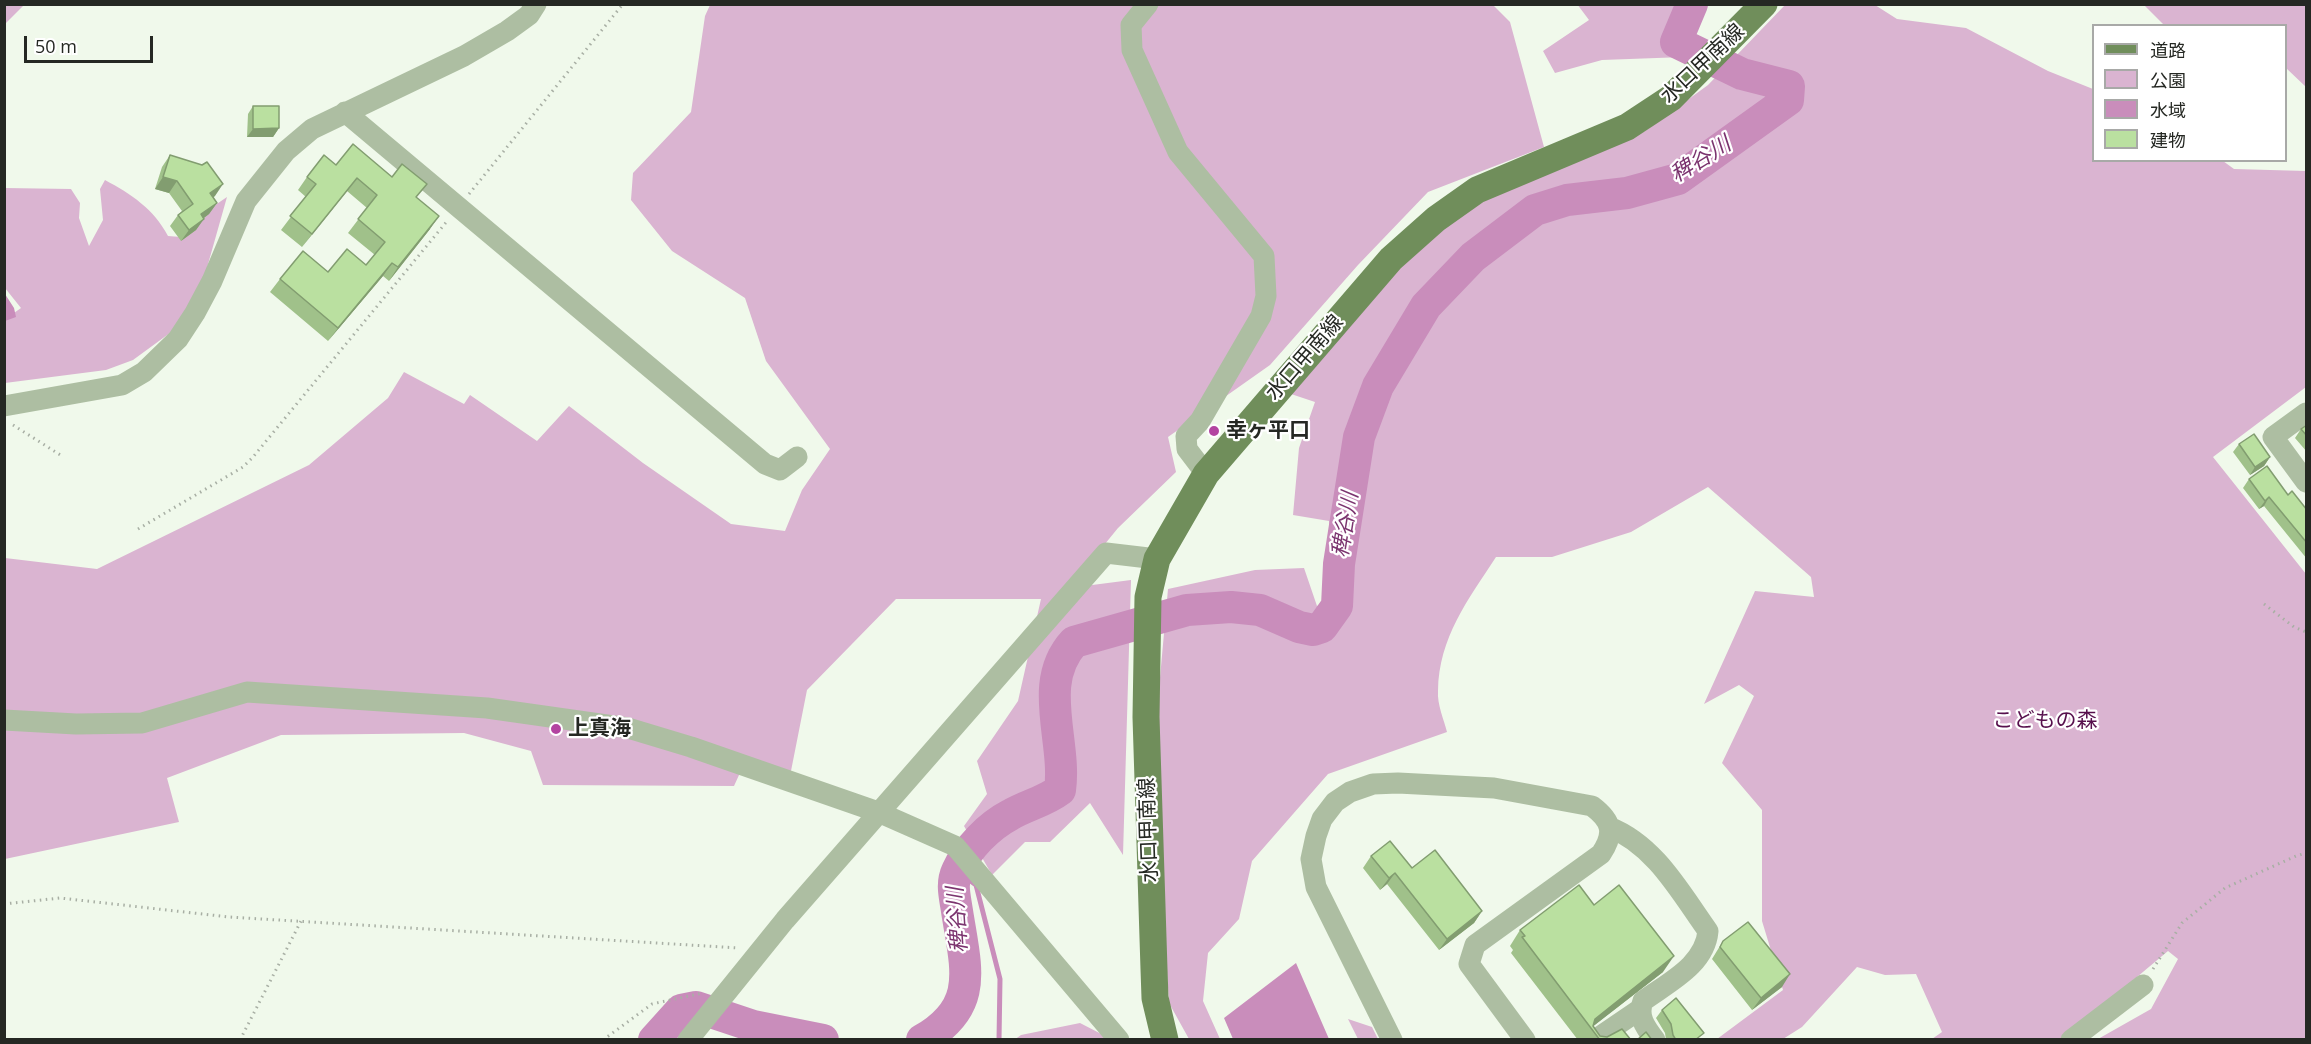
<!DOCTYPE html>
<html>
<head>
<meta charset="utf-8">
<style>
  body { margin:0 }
  #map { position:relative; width:2311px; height:1044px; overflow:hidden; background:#f0f9eb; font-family:"Open Sans","Noto Sans JP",sans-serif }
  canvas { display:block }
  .frame { position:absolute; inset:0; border:6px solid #252823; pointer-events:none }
  .legend { position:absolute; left:2092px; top:24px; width:195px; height:138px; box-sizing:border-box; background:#fff; border:2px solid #a8a9a7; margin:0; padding:8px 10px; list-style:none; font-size:18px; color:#252823 }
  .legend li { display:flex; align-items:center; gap:12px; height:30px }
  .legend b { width:30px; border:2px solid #a8a9a7 }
  .scale { position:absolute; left:24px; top:36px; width:129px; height:27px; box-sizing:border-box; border:3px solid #252823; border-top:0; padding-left:8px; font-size:18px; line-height:21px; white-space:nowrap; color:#252823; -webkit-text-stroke:4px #fff; paint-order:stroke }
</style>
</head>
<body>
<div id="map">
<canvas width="2311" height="1044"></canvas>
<div class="frame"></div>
<ul class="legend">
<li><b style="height:8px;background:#708e5b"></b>道路</li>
<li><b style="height:16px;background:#dab4d1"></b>公園</li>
<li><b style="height:16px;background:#c98dbb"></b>水域</li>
<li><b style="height:16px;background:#bae0a0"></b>建物</li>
</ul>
<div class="scale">50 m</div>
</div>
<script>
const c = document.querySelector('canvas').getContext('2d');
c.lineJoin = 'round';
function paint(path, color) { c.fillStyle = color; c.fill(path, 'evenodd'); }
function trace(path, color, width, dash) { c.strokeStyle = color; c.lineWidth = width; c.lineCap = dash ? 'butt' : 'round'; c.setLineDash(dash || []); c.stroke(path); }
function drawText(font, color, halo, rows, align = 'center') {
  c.font = font + ' "Open Sans","Noto Sans JP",sans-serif'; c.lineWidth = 4.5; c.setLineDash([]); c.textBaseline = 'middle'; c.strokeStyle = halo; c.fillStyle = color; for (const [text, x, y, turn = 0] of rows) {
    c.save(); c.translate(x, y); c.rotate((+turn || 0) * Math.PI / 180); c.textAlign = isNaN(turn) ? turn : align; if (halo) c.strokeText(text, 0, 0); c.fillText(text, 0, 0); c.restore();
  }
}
paint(new Path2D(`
  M 5,4 L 24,4 L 24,5 L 5,24 Z
  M 1492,4 L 1510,22 L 1544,147 L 1428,192 L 1358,265 L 1270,365 L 1168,437 L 1176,472 L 1118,528 L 1069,588 L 1131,580 L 1123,855 L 1090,803 L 1050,842 L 1025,842 L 992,875 L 964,826 L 987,794 L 977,761 L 1018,701 L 1041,599 L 896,599 L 807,690 L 790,776 L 744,764 L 734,786 L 543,785 L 531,751 L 464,733 L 281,735 L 167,778 L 179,822 L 5,859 L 5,558 L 97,569 L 309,465 L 388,398 L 404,372 L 464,404 L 470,395 L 537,441 L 569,406 L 643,463 L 731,524 L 785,531 L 802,490 L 830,449 L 766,361 L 745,298 L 672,251 L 631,200 L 633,173 L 691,112 L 705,16 L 710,5 Z
  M 1577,4 L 1678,5 L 1701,44 L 1684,57 L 1602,60 L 1555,73 L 1543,51 L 1589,20 Z
  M 1785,5 L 1875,5 L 1897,19 L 1966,28 L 2048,71 L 2093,89 L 2094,160 L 2223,161 L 2234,169 L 2306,171 L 2306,387 L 2213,457 L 2306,574 L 2306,1039 L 2098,1039 L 2151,1009 L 2178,959 L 2168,951 L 2063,1039 L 1932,1039 L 1942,1032 L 1916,974 L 1885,975 L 1857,967 L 1802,1027 L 1783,1039 L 1717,1039 L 1783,990 L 1762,921 L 1762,810 L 1722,763 L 1754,696 L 1739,685 L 1704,704 L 1755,591 L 1814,597 L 1811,577 L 1708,487 L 1631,532 L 1552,557 L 1496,557 C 1468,600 1439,637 1438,691 C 1437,704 1444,720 1447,732 L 1328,774 L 1252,861 L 1239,919 L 1208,953 L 1203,1001 L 1220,1039 L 1189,1039 L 1169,1003 L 1153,755 L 1168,589 L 1255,570 L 1304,568 L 1317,606 L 1332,599 L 1329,521 L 1293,515 L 1299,448 L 1315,402 L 1285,392 L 1402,265 L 1459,214 L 1513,186 L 1645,131 L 1708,85 Z
  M 2144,5 L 2306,5 L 2306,87 L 2286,68 L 2286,26 L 2163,24 Z
  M 105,180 C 131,194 154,209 168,236 L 181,237 L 202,214 L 227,197 L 199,296 L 174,330 L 133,360 L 106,370 L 5,383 L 4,320 L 21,308 L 5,288 L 5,188 L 71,189 L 80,203 L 79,218 L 89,246 L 103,220 L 100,189 Z
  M 1348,1019 L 1372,1027 L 1378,1039 L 1358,1039 Z
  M 1080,1023 L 1111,1039 L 1014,1040 L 1021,1035 Z`), '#dab4d1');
paint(new Path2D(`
  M 5,294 L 14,308 L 16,317 L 5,321 Z
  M 1296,963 L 1329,1039 L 1233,1039 L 1224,1018 Z`), '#c98dbb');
trace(new Path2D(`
  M 957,871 L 976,885 L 1000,979 L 999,1040`), '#c98dbb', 5);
trace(new Path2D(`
  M 654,1040 L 681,1010 L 696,1007 L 753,1026 L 823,1040
  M 922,1040 C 980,1007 966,969 957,911 C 955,897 951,884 957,871 C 967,848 989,826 1010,815 C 1027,805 1044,802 1060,790 C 1067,741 1036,683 1074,642 L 1187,610 L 1231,607 L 1260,610 L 1299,627 L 1313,630 L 1322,627 L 1337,606 L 1339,564 L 1359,437 L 1378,386 L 1426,306 L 1473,257 L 1535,210 L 1567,200 L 1627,193 L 1678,179 L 1788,100 L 1789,86 L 1742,74 L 1676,42 L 1692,4`), '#c98dbb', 32);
trace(new Path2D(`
  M 469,194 L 623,4
  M 13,425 L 62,456
  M 138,529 L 243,467 L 253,457 L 448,220
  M 2264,604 L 2294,627 L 2306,632
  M 4,904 L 60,898 L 229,917 L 739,948
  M 2153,969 L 2182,923 L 2225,888 L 2296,856 L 2306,853
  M 240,1040 L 301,921
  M 603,1040 L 652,1004 L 703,993`), '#a8afa4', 3, [1.5, 4.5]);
trace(new Path2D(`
  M 1148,4 L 1131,25 L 1132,50 L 1178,152 L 1264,256 L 1266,296 L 1261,316 L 1200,421 L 1186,436 L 1187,449 L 1206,474
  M 345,112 L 765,464 L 780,470 L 797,457
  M 4,406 L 122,385 L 144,372 L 178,339 L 195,313 L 212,281 L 246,201 L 286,151 L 312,129 L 464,56 L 507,31 L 529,15 L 536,4
  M 2306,413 L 2273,437 L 2306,482
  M 4,720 L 76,724 L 142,723 L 247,692 L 487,708 L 628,728 L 691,747 L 878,812 L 955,846 L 1119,1040
  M 1609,827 C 1655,845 1680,892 1708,931 C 1705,965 1669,982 1643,1001 C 1637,1016 1645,1027 1655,1040
  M 688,1040 L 785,920 L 1106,553 L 1157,559
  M 1392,1040 L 1316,887 L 1311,859 L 1316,836 L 1322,819 L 1335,802 L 1350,792 L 1373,784 L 1398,783 L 1494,788 L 1592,806 C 1612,821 1615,833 1601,854 L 1475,945 L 1469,964 L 1525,1040
  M 1595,1040 L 1639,1010
  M 2071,1040 L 2143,985`), '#adbea2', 21);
trace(new Path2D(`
  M 1165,1040 L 1155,998 L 1154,969 L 1146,717 L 1148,597 L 1157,559 L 1206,474 L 1391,259 L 1436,219 L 1477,190 L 1627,127 L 1671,98 L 1764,4`), '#708e5b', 27);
paint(new Path2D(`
  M 253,106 L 279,128 L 273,137 L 247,137 L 248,114 Z
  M 170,155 L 215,196 L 213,197 L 217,203 L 209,214 L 204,218 L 196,230 L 181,241 L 170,226 L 178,215 L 182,211 L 169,193 L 155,189 L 162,167 Z
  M 336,165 L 417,198 L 430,229 L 389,281 L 383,276 L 328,341 L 270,292 L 280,279 L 328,272 L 366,265 L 375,255 L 348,233 L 367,208 L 347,191 L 302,247 L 281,230 L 306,197 L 298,190 L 307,177 Z
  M 2307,425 L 2307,452 L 2295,438 L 2301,429 Z
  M 2239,444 L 2270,457 L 2264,466 L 2250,475 L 2233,452 Z
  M 2249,479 L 2288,495 L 2307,510 L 2307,559 L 2264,506 L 2259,509 L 2243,488 Z
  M 1371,856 L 1412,868 L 1482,911 L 1474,923 L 1439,950 L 1387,884 L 1380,890 L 1363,868 Z
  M 1594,905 L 1663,972 L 1593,1026 L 1600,1036 L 1631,1040 L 1578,1040 L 1511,953 L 1513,950 L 1510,946 L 1520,930 Z
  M 1723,941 L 1782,987 L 1752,1010 L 1712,959 Z
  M 1662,1010 L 1699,1040 L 1666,1040 L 1665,1033 L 1656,1018 Z`), '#a0c18a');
paint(new Path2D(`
  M 279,128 L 273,137 L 247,137 L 253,129 Z
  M 163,177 L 177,181 L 169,193 L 155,189 Z
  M 357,178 L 347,191 L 302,247 L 312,234 Z
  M 223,184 L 215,196 L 202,205 L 210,193 Z
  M 217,203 L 209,214 L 193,226 L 201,214 Z
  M 439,216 L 430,229 L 389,281 L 398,267 Z
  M 204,219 L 196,230 L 181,241 L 189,230 Z
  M 392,263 L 383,276 L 328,341 L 338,328 Z
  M 2270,457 L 2264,466 L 2250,475 L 2255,467 Z
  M 2269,497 L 2264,506 L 2259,509 L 2265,501 Z
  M 1395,873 L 1387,884 L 1380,890 L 1389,878 Z
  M 1482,911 L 1474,923 L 1439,950 L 1447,939 Z
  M 1674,956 L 1663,972 L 1591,1028 L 1595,1019 Z
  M 1790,974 L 1782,987 L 1752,1010 L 1761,998 Z`), '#829d70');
const building = new Path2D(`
  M 253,106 L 279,106 L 279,128 L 253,129 Z
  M 353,144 L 392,177 L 402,164 L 427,184 L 416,197 L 439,216 L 398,267 L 392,263 L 338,328 L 280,279 L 303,251 L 328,272 L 347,249 L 366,265 L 385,242 L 358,219 L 377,195 L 357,178 L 312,234 L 290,216 L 316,184 L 307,177 L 324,155 L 336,165 Z
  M 170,155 L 202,165 L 207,162 L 223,184 L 210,193 L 217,203 L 201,214 L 204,219 L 189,230 L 178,215 L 193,204 L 177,181 L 163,177 Z
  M 2307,425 L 2307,436 L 2301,429 Z
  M 2254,434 L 2270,457 L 2255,467 L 2239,444 Z
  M 2267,466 L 2288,495 L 2292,491 L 2307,510 L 2307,543 L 2269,497 L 2265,501 L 2249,479 Z
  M 1390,841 L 1412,868 L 1435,850 L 1482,911 L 1447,939 L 1395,873 L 1389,878 L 1371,856 Z
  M 1579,885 L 1594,905 L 1619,885 L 1674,956 L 1595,1019 L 1593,1026 L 1600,1036 L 1607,1037 L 1622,1029 L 1631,1040 L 1600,1040 L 1522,937 L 1525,936 L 1520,930 Z
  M 1748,922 L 1790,974 L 1761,998 L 1720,947 L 1723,941 Z
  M 1676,998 L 1704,1033 L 1695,1040 L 1676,1040 L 1673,1035 L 1671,1024 L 1662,1010 Z
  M 1646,1032 L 1652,1040 L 1637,1040 Z`);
paint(building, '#bae0a0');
trace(building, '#829d70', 1.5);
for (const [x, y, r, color] of [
  [1214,431,6,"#b344a1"],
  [556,729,6,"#b344a1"]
]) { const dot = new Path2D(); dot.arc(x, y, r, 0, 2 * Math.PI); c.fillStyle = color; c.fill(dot); trace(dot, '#fff', 2); }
drawText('21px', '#252823', '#fff', [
  ["水口甲南線",1703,64,-43],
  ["水口甲南線",1305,358,-49],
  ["水口甲南線",1149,830,-92]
]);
drawText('bold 21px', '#252823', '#fff', [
  ["幸ヶ平口",1226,431],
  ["上真海",568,729]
], 'left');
drawText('21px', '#57104d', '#fff', [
  ["こどもの森",2045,721]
]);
drawText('italic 22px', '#7b346f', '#fff', [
  ["稗谷川",1701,160,-32],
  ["稗谷川",1346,525,-81],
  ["稗谷川",958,920,-94]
]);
</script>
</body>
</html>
